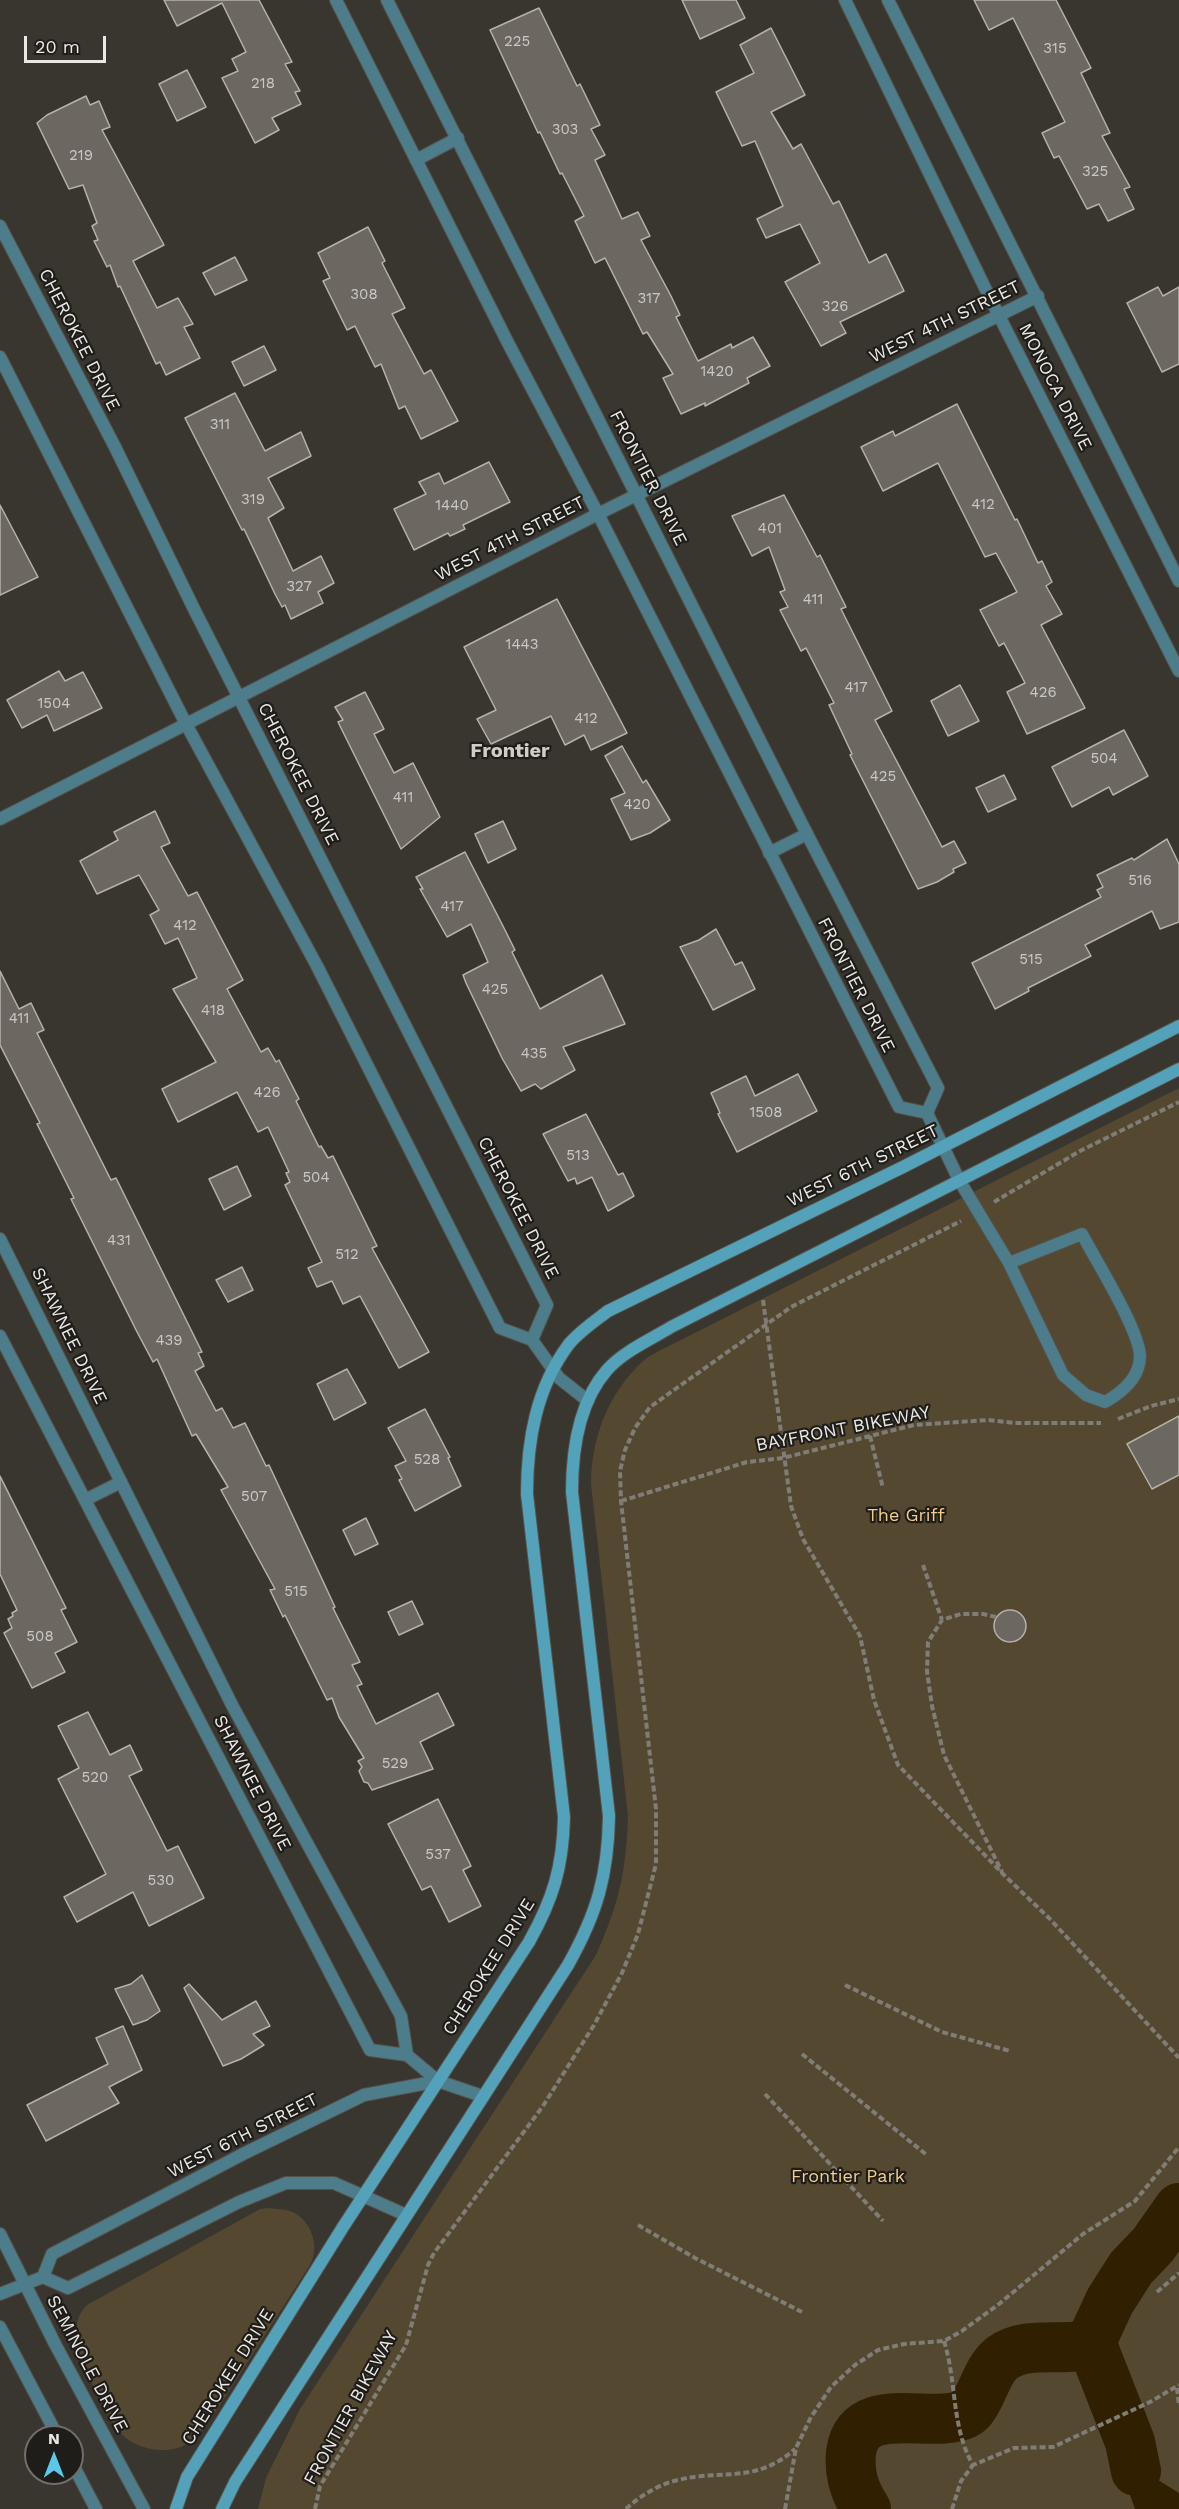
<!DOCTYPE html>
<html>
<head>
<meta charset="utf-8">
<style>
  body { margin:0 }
  #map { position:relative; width:1179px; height:2509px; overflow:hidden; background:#39352f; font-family:"Work Sans",sans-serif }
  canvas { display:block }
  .north { position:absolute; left:24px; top:2425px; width:60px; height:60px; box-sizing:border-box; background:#1f1d1a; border:2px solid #716e6b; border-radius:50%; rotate:0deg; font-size:16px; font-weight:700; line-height:24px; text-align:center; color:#ebe8e4 }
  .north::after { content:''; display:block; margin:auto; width:21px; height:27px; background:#5bc8e7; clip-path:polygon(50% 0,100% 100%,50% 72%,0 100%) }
  .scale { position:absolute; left:24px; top:36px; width:82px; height:27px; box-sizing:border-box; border:3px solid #ebe8e4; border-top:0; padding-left:8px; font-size:18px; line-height:21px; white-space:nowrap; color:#ebe8e4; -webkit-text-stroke:4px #1f1d1a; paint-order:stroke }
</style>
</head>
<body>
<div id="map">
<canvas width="1179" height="2509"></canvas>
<div class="north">N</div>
<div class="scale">20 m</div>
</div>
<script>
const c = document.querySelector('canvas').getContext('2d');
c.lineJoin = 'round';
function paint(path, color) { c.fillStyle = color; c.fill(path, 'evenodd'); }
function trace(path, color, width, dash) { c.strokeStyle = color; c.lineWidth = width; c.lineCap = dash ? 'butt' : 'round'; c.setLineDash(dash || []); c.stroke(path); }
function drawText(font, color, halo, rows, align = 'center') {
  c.font = font + ' "Work Sans",sans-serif'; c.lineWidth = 4.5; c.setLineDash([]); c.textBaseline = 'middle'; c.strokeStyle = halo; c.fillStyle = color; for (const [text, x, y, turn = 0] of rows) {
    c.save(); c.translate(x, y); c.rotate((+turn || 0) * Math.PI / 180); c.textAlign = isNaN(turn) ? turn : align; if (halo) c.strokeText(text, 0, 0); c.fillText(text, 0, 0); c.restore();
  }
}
paint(new Path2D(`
  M 1179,1088 L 1179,2509 L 258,2509 L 266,2478 L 300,2409 L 596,1955 C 619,1903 626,1873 628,1816 L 591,1484 C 591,1439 608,1393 643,1361 C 650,1355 659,1351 667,1347 Z
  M 269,2208 C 277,2209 285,2209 293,2212 C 312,2222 320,2247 310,2265 L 207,2425 C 199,2433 191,2443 181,2447 C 158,2455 130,2447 116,2428 C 102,2400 58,2336 85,2307 C 90,2302 99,2299 105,2295 L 260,2209 Z`), '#554831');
paint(new Path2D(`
  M 1136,2471 L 1150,2475 L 1179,2493 L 1179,2509 L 1135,2509 L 1129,2492 L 1129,2477 Z`), '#302001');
trace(new Path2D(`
  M 1091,2342 L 1130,2442 L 1136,2471
  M 866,2509 C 854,2491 849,2474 851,2453 C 858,2396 931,2430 965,2414 C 980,2407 985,2371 1002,2358 C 1022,2344 1046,2348 1069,2347 C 1076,2347 1084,2344 1091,2342 L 1110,2301 L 1131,2268 L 1153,2245 L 1179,2208`), '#302001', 50);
const building = new Path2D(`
  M 164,0 L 259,0 L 292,62 L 285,64 L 300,91 L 295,92 L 301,104 L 272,118 L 279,130 L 255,143 L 222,78 L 238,71 L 232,59 L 246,52 L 222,3 L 177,26 Z
  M 682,0 L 736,0 L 745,18 L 700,39 Z
  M 974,0 L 1056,0 L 1091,68 L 1081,73 L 1110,133 L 1102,136 L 1130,187 L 1124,189 L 1134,209 L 1108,221 L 1099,204 L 1087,209 L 1059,156 L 1054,158 L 1042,133 L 1065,122 L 1013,18 L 989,30 Z
  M 539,8 L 577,86 L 580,84 L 600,125 L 591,129 L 605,155 L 595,160 L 622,219 L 638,212 L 650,236 L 641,240 L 671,296 L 680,315 L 676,317 L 698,361 L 731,344 L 732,348 L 753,337 L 770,366 L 747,378 L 749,383 L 705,406 L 705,403 L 681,414 L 663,378 L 673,374 L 647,332 L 643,334 L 605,258 L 595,263 L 575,221 L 584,216 L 562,173 L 560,174 L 540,132 L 538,133 L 490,30 Z
  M 771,28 L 805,95 L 771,112 L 793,149 L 801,144 L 833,204 L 839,201 L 869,263 L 886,254 L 904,291 L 840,322 L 846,333 L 821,346 L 785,282 L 820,263 L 800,224 L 766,238 L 757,219 L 783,206 L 755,141 L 742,146 L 716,92 L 754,73 L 740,45 Z
  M 187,70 L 206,107 L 177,121 L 159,84 Z
  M 86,96 L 90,105 L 99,101 L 110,127 L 102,130 L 164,245 L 133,261 L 157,308 L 178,298 L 193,324 L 184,327 L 200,358 L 166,375 L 160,362 L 156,364 L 120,286 L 118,287 L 110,265 L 107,267 L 94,241 L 98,240 L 92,226 L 97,223 L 83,185 L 69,189 L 37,123 L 47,115 Z
  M 368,227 L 385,261 L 382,263 L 405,308 L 392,314 L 424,374 L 431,370 L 458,421 L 421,439 L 405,406 L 399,409 L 381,364 L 375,367 L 355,326 L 347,330 L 323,281 L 330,278 L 318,253 Z
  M 235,257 L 247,280 L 215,295 L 203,273 Z
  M 1158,287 L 1163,296 L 1179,287 L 1179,364 L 1162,372 L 1127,303 Z
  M 264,346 L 276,370 L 244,386 L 232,362 Z
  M 235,393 L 265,451 L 301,432 L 311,456 L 268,478 L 284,508 L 268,518 L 293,571 L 321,556 L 334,583 L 318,592 L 323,603 L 291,619 L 285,605 L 282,607 L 275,594 L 244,529 L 242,530 L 185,418 Z
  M 957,404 L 1015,520 L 1017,519 L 1038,563 L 1042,561 L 1052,582 L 1046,586 L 1062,614 L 1041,625 L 1085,708 L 1027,734 L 1007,692 L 1025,683 L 1004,643 L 999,646 L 980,610 L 1017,592 L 996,553 L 985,557 L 938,463 L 883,491 L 861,447 L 893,431 L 895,436 Z
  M 489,462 L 510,502 L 463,525 L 465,529 L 450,536 L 448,533 L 414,550 L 394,509 L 426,494 L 419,482 L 439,473 L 444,484 Z
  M 784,495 L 817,557 L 820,555 L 846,607 L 841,609 L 892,711 L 875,720 L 942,847 L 954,841 L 966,863 L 953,869 L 954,872 L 937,882 L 918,889 L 850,755 L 852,754 L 829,705 L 834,703 L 806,648 L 801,651 L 780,610 L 788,607 L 780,592 L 785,590 L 769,547 L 752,556 L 732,516 Z
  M 0,505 L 38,577 L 0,595 Z
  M 557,599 L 627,733 L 591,750 L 584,735 L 565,745 L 551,716 L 491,744 L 477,719 L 496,710 L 464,647 Z
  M 59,671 L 65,681 L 83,672 L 102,708 L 54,731 L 47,715 L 22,728 L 7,700 Z
  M 960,685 L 979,721 L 948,736 L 931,701 Z
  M 365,692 L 384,729 L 374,734 L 394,773 L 413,763 L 440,817 L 401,849 L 338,722 L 343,720 L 335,707 Z
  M 1124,730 L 1148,776 L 1113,795 L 1109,787 L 1072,807 L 1052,767 Z
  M 622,746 L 643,783 L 646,780 L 670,820 L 650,833 L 631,840 L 611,799 L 625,793 L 605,756 Z
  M 1004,775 L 1016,799 L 988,812 L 976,788 Z
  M 155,811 L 170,843 L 161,847 L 188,896 L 197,892 L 243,980 L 227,989 L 261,1052 L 268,1048 L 276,1062 L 279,1060 L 299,1099 L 296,1101 L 319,1147 L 321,1146 L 328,1158 L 333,1156 L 377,1246 L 372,1248 L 429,1352 L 399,1368 L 360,1296 L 343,1304 L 332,1281 L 317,1287 L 308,1268 L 322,1262 L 285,1185 L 290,1182 L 286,1173 L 289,1172 L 268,1127 L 258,1132 L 237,1092 L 178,1122 L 162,1089 L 216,1062 L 173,989 L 197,978 L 178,938 L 165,944 L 150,915 L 159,910 L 139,875 L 97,894 L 80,861 L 118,840 L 114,832 Z
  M 503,821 L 516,849 L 488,863 L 475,834 Z
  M 1167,839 L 1179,864 L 1179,922 L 1160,929 L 1152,911 L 1085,945 L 1091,956 L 1028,988 L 1029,991 L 995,1009 L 972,963 L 1101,897 L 1097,890 L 1103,887 L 1097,875 L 1132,858 L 1134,860 Z
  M 465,852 L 504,928 L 515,950 L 512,952 L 540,1009 L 602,975 L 625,1024 L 563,1047 L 575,1070 L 541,1089 L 535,1084 L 521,1091 L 502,1058 L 466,983 L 463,975 L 488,962 L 471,924 L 447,937 L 420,889 L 423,889 L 416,877 Z
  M 716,929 L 735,965 L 742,962 L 755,989 L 713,1010 L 680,947 L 699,940 Z
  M 0,971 L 19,1009 L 31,1003 L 44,1030 L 37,1033 L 111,1180 L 116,1178 L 202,1352 L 198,1353 L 204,1366 L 195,1371 L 216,1411 L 222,1408 L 233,1428 L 245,1423 L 266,1466 L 269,1465 L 335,1607 L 333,1608 L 360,1662 L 352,1665 L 362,1684 L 357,1686 L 376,1724 L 438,1693 L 454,1725 L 420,1742 L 433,1769 L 372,1790 L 368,1783 L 364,1782 L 359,1771 L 362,1767 L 358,1761 L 364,1758 L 339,1717 L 332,1698 L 327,1700 L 285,1615 L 283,1617 L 270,1590 L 275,1589 L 221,1490 L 228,1487 L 196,1434 L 192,1436 L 157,1359 L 153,1362 L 136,1330 L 71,1199 L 74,1198 L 37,1124 L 40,1123 L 0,1045 Z
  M 798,1074 L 817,1111 L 737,1152 L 718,1114 L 720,1113 L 711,1093 L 746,1076 L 755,1096 Z
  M 586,1114 L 618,1175 L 623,1173 L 634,1196 L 608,1211 L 592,1177 L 577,1184 L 575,1178 L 568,1181 L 543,1134 Z
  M 237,1166 L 251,1196 L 224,1210 L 209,1179 Z
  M 242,1267 L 253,1290 L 228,1302 L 216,1280 Z
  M 347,1369 L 366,1403 L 334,1420 L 317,1384 Z
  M 425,1409 L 450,1457 L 448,1458 L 461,1486 L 415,1511 L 399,1480 L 402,1479 L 395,1466 L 406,1461 L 388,1428 Z
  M 1179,1416 L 1179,1475 L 1152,1489 L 1127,1444 Z
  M 0,1476 L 66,1608 L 61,1610 L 77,1642 L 55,1653 L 65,1672 L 32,1688 L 4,1633 L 12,1628 L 8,1619 L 13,1616 L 12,1613 L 17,1610 L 0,1574 Z
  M 366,1518 L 378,1544 L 355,1555 L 343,1530 Z
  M 412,1601 L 423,1624 L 399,1635 L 388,1612 Z
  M994 1626a16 16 0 1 1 32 0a16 16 0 1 1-32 0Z
  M 88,1712 L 110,1755 L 130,1745 L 142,1770 L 129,1776 L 167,1851 L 178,1846 L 204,1898 L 149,1926 L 133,1892 L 77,1922 L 64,1897 L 106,1874 L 58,1779 L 79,1768 L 58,1726 Z
  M 438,1799 L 471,1866 L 463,1870 L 481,1906 L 449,1922 L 431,1886 L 422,1890 L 388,1824 Z
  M 142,1975 L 160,2011 L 147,2020 L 133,2025 L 115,1989 L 131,1984 Z
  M 189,1984 L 222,2020 L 256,2001 L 270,2026 L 253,2034 L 264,2045 L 241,2059 L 223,2066 L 184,1988 Z
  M 123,2026 L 142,2070 L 109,2087 L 119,2103 L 46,2141 L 27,2105 L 108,2064 L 96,2038 Z`);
paint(building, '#6c6760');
trace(building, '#b6b2aa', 1.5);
const service = new Path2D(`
  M 416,160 L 458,138
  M 769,853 L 807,834
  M 959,1180 L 1009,1263 L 1063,1375 L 1086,1395 L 1105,1402 C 1121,1393 1140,1378 1140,1356 C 1139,1329 1096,1261 1082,1234 L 1009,1263
  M 85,1500 L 121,1482`);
const minor = new Path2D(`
  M 336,0 L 507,341 L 598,514 L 899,1107 L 927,1113 L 938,1088 L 807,834 L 387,0
  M 845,0 L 988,294 L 1179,671
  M 888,0 L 1179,581
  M 0,226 L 115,447 L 195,611 L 547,1305 L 532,1340 L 500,1328 L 317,966 L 186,724 L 0,357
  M 0,819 L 598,514 L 1038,296
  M 927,1113 L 959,1180
  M 0,1239 L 232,1705 L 401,2016 L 407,2055 L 370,2050 L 0,1336
  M 532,1340 L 559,1378 L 588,1401
  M 407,2055 L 438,2081
  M 0,2234 L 55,2344 L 144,2509
  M 0,2327 L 58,2437
  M 72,2463 L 96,2509`);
const tertiary = new Path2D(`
  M 43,2277 L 52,2254 L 245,2153 L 364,2095 L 438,2081 L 482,2096
  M 0,2294 L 43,2277 L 68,2288 L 239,2202 L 286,2183 L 334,2183 L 406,2215`);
const secondary = new Path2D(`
  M 176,2509 L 187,2477 L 343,2227 L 529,1942 C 553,1899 563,1867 564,1817 L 527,1494 C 527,1441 536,1388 569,1344 C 580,1331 595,1321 608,1311 L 903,1167 L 1179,1026
  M 222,2509 L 235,2482 L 568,1965 C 597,1913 608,1876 609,1816 L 572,1492 C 572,1451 578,1403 607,1370 C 624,1351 650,1340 671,1327 L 1179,1069`);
trace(service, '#55524c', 14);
trace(minor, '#55524c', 14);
trace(tertiary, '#55524c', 14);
trace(secondary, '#55524c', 14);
trace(new Path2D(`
  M 994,1202 L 1080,1151 L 1179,1102
  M 763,1300 L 791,1506 L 803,1539 L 860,1636 L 874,1700 L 898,1765 L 1004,1875 L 1049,1918 L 1179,2058
  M 1118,1419 L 1151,1406 L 1179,1399
  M 870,1436 L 883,1488
  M 621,1501 L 747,1462 L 783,1458 L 914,1425 L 988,1420 L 1015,1423 L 1101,1423
  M 923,1565 L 942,1620
  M 996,1617 L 983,1614 L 961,1614 L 942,1620 L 928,1642 L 927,1671 L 932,1706 L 944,1755 L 1002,1872
  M 845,1985 L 942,2032 L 1010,2051
  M 802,2054 L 928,2156
  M 765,2094 L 883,2221
  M 638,2225 L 695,2258 L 802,2312
  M 1157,2292 L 1179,2273
  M 944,2341 C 957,2382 951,2427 973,2465 L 1014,2448 L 1053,2447 L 1150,2402 L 1179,2385
  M 1177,2388 L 1179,2405
  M 315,2509 L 320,2486 L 406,2345 L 428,2265 L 434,2253 L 543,2106 L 594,2025 L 622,1973 L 638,1934 L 656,1864 L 656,1809 L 621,1501 L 620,1471 L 625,1450 L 635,1428 L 650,1407 L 791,1307 L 961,1221
  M 626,2509 C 640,2496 659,2484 678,2480 C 723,2469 756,2484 795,2449
  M 785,2509 L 796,2448 L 811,2417 L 831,2387 L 855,2365 L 878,2350 L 904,2344 L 944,2341 L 962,2331 L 999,2304 L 1083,2234 L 1135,2201 L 1179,2147
  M 952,2509 L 961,2481 L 973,2465`), '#807d77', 4, [6, 3]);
trace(service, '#4d7c8a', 12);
trace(minor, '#4d7c8a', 12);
trace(tertiary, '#4d7c8a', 12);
trace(secondary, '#54a2b9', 12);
drawText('15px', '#cbc8c3', null, [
  ["225",517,42],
  ["315",1055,49],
  ["218",263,84],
  ["303",565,130],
  ["219",81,156],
  ["325",1095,172],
  ["308",364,295],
  ["317",649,299],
  ["326",835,307],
  ["1420",717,372],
  ["311",220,425],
  ["319",253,500],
  ["412",983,505],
  ["1440",452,506],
  ["401",770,529],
  ["327",299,587],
  ["411",813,600],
  ["1443",522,645],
  ["417",856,688],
  ["426",1043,693],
  ["1504",54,704],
  ["412",586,719],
  ["504",1104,759],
  ["425",883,777],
  ["411",403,798],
  ["420",637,805],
  ["516",1140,881],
  ["417",452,907],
  ["412",185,926],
  ["515",1031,960],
  ["425",495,990],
  ["418",213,1011],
  ["411",19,1019],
  ["435",534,1054],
  ["426",267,1093],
  ["1508",766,1113],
  ["513",578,1156],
  ["504",316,1178],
  ["431",119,1241],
  ["512",347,1255],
  ["439",169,1341],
  ["528",427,1460],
  ["507",254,1497],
  ["515",296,1592],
  ["508",40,1637],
  ["529",395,1764],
  ["520",95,1778],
  ["537",438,1855],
  ["530",161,1881]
]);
drawText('18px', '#ebe8e4', '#1f1d1a', [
  ["WEST 4TH STREET",945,322,-26],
  ["CHEROKEE DRIVE",79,340,63],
  ["MONOCA DRIVE",1055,387,63],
  ["FRONTIER DRIVE",648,478,63],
  ["WEST 4TH STREET",510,539,-27],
  ["CHEROKEE DRIVE",298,774,63],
  ["FRONTIER DRIVE",856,985,63],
  ["WEST 6TH STREET",863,1166,-26],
  ["CHEROKEE DRIVE",518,1208,63],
  ["SHAWNEE DRIVE",69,1336,64],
  ["BAYFRONT BIKEWAY",843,1429,-11],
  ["SHAWNEE DRIVE",252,1783,63],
  ["CHEROKEE DRIVE",489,1967,-58],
  ["WEST 6TH STREET",243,2136,-27],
  ["SEMINOLE DRIVE",87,2364,62],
  ["CHEROKEE DRIVE",228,2377,-58],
  ["FRONTIER BIKEWAY",351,2408,-61]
]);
drawText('18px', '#f3cd8b', '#1f1d1a', [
  ["The Griff",906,1516],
  ["Frontier Park",848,2177]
]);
drawText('bold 20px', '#d1ccc4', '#1f1d1a', [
  ["Frontier",510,751]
]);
</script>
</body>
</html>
